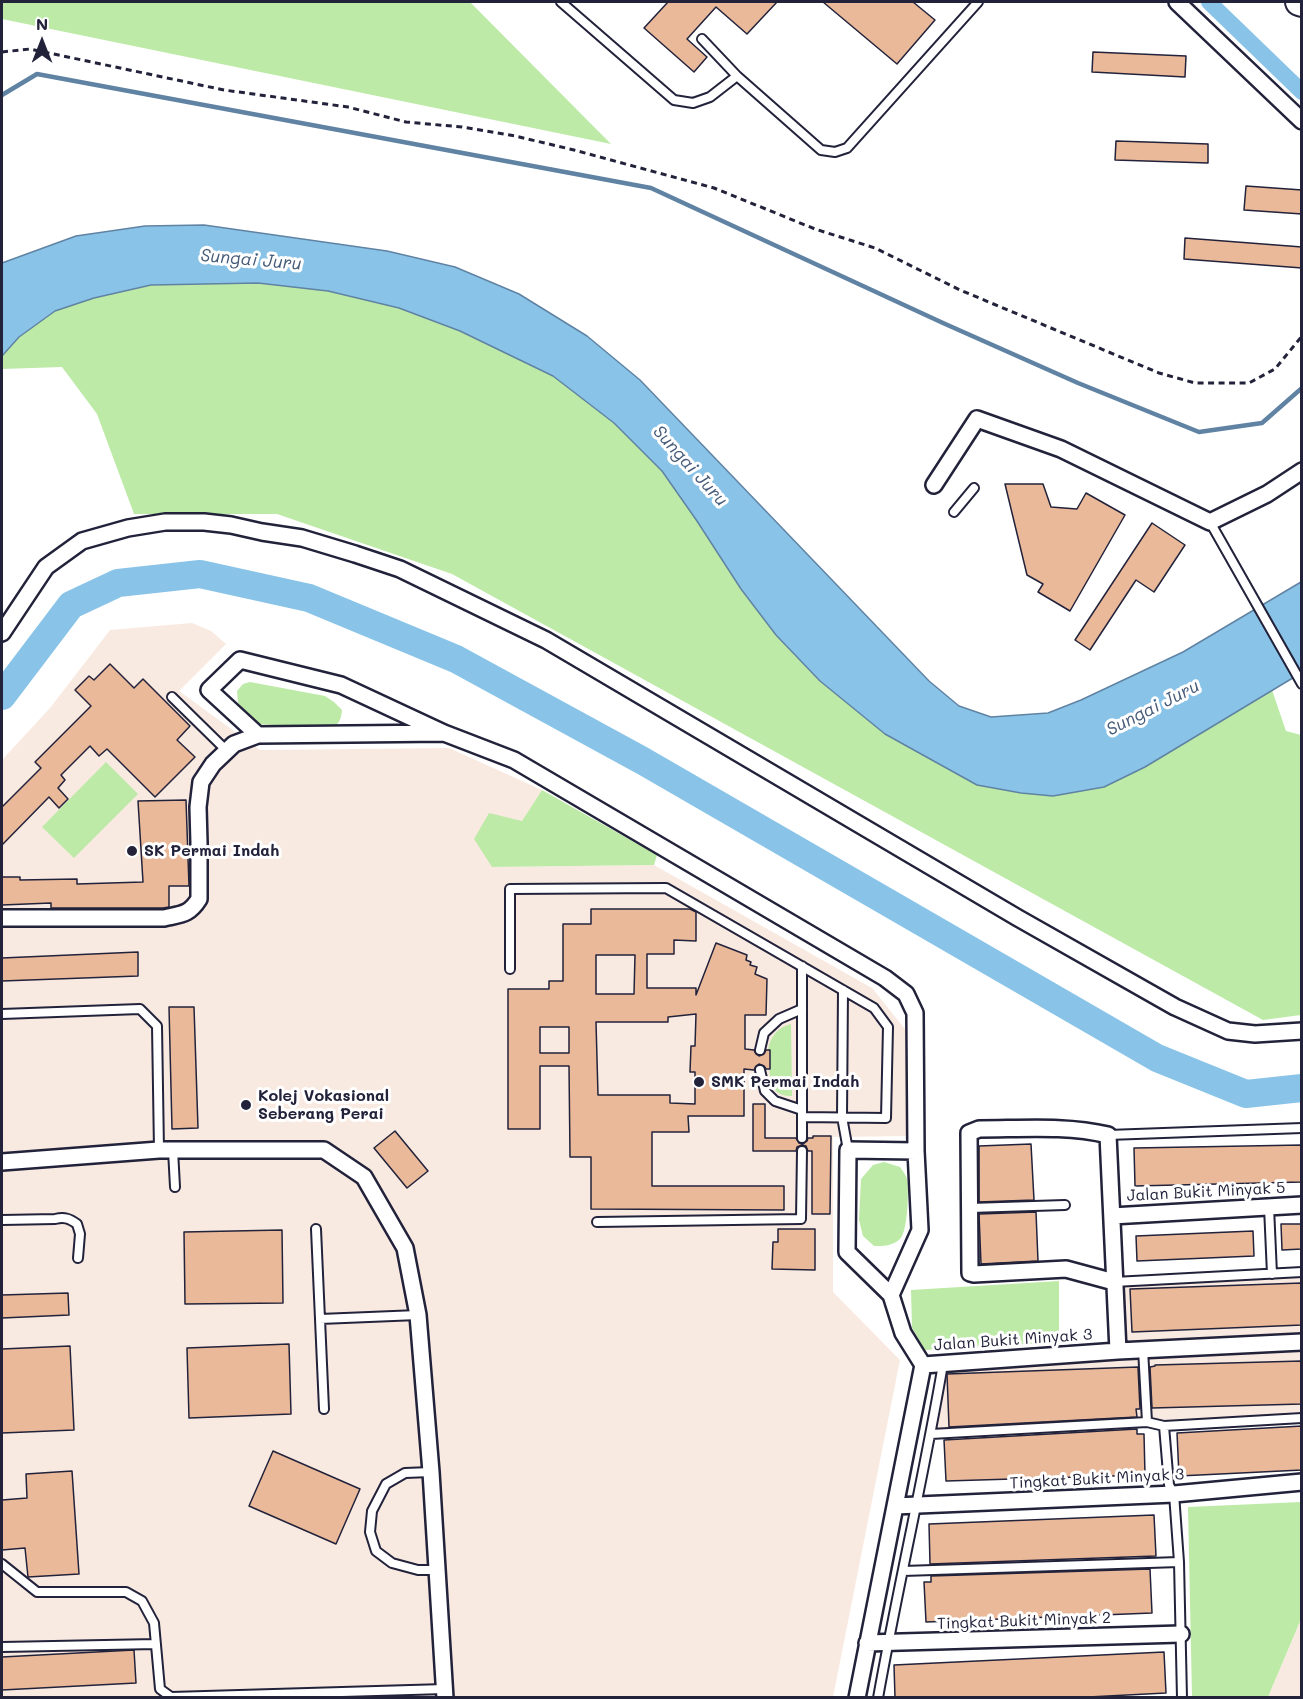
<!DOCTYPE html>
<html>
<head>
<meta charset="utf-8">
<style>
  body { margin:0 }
  #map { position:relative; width:1303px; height:1699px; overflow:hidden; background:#fff; font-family:Mali,sans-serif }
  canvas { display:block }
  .frame { position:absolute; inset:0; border:3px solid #22223b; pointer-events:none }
  .north { position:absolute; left:12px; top:12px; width:60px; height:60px; -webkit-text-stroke:4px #fff; paint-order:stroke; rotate:0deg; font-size:16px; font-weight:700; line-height:24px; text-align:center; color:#22223b }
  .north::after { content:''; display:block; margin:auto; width:21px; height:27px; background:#22223b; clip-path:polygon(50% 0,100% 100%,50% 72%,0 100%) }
</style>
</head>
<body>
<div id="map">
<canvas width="1303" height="1699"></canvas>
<div class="frame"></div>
<div class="north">N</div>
</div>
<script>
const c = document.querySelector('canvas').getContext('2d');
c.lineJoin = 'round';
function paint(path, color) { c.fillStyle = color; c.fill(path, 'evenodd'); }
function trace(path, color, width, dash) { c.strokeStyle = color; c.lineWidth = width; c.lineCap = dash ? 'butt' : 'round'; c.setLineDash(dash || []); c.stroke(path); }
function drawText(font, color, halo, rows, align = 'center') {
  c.font = font + ' Mali,sans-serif'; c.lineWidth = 6; c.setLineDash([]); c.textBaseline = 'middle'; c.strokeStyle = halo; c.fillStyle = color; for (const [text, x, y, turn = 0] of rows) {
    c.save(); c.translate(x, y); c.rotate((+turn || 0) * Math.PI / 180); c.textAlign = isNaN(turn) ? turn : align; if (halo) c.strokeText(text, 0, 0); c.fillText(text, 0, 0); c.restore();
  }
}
paint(new Path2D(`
  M 192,623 L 211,631 L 226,644 L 179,691 L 260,750 L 449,748 L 542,790 L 493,867 L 654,865 L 872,988 L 905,1029 L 909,1136 L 833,1137 L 833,1292 L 900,1360 L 833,1697 L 2,1697 L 2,760 L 50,708 L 110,630 Z
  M 1301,1273 L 1301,1416 L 931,1434 L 943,1364 L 1117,1351 L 1114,1282 Z
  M 1301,1619 L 1301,1697 L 1268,1697 Z`), '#f9eae1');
paint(new Path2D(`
  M 2,2 L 470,2 L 611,144 L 2,19 Z
  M 258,283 L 329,291 L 399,308 L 460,331 L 553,376 L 614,423 L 662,471 L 697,521 L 741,589 L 776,635 L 820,681 L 885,734 L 1145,767 L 1272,690 L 1286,731 L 1301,735 L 1301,1015 L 1263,1020 L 452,574 L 277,514 L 134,514 L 97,414 L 62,367 L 2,369 L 2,356 L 19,337 L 55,311 L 94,298 L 151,285 Z
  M 250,682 L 325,696 L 334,702 L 342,710 C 341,720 339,725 330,729 L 259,724 L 238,703 L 237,691 L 243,684 Z
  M 106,762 L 138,794 L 74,858 L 42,827 Z
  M 542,790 L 657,855 L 654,865 L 492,867 L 474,839 L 489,813 L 522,821 Z
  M 791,1024 L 792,1096 C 764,1097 770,1067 770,1050 L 768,1050 C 770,1037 778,1027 791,1024 Z
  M 884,1162 L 900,1167 C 902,1170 906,1175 907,1179 C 909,1190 908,1231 900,1239 C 893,1246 883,1246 874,1246 L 863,1236 L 859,1220 L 861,1179 L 873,1165 Z
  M 1059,1281 L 1059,1342 L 925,1350 L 912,1328 L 911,1290 Z
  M 1301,1502 L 1301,1619 L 1268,1697 L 1192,1697 L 1188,1507 Z`), '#bdeaa7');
const water = new Path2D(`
  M 204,225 L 387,251 L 455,267 L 519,294 L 587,336 L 640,380 L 929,681 L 959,706 L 991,717 L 1048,713 L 1081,700 L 1183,652 L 1301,582 L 1301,673 L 1145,767 L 1104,787 L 1053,796 L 1021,793 L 977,785 L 885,734 L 820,681 L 776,635 L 741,589 L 697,521 L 662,471 L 614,423 L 553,376 L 460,331 L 399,308 L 328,291 L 258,283 L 151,285 L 94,298 L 55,311 L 19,337 L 2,356 L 2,263 L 76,236 L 145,226 Z`);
paint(water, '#89c4e8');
trace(water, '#6083a3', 1.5);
trace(new Path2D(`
  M 2,95 L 37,74 L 651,188 L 943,323 L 1078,383 L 1199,432 L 1262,423 L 1302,388`), '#6083a3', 4.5);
trace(new Path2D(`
  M 1209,2 L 1302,92`), '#89c4e8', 16);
trace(new Path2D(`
  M 2,696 L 71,605 L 118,583 L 200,574 L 309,598 L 456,659 L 643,761 L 1157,1058 L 1246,1094 L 1302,1088`), '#89c4e8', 28);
const building = new Path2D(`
  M 668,2 L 777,2 L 747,34 L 716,7 L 687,39 L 707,57 L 694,72 L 644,28 Z
  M 823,2 L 913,2 L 935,20 L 897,64 Z
  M 1093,52 L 1186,56 L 1185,77 L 1092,72 Z
  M 1116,141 L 1208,144 L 1208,163 L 1115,160 Z
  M 1246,186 L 1302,190 L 1302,214 L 1244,210 Z
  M 1185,238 L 1302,247 L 1302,268 L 1184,259 Z
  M 1005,484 L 1043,484 L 1051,507 L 1077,509 L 1086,493 L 1125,515 L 1070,611 L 1038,592 L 1043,584 L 1027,575 Z
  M 1152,523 L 1185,545 L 1154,592 L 1136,580 L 1090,650 L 1075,640 Z
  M 110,664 L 134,688 L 143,679 L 190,726 L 177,740 L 195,757 L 155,797 L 107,749 L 99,756 L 90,746 L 61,775 L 65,780 L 58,788 L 68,799 L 59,808 L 49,797 L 2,845 L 2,807 L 41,768 L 35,762 L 91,706 L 75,690 L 89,676 L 94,680 Z
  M 186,800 L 189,886 L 169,886 L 169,907 L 163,908 L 51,908 L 51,903 L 2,905 L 2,877 L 20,877 L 20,880 L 77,879 L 77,884 L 143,882 L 138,801 Z
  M 591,909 L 690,909 L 696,912 L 696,941 L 674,940 L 674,954 L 647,954 L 647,988 L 696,988 L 696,995 L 716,943 L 747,955 L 746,960 L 751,962 L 750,965 L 757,967 L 755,974 L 767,979 L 766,1015 L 745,1015 L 745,1049 L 754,1050 L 756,1054 L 759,1056 L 764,1054 L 766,1050 L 770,1050 L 770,1069 L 766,1069 L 764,1066 L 759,1064 L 756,1066 L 754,1070 L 744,1069 L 744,1116 L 688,1116 L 689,1132 L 652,1132 L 652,1186 L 784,1186 L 784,1210 L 591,1209 L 591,1157 L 570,1157 L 569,1066 L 540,1066 L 540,1129 L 508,1129 L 508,989 L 549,989 L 549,981 L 563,981 L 563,924 L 591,924 ZM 596,955 L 635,955 L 634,994 L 596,994 ZM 696,1014 L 695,1046 L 691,1046 L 690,1072 L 695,1072 L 695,1104 L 670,1103 L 670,1095 L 598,1095 L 596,1022 L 668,1022 L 668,1017 ZM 540,1027 L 569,1027 L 569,1053 L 540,1053 Z
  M 138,952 L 138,976 L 2,981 L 2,958 Z
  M 169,1007 L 194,1007 L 198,1128 L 172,1129 Z
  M 753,1104 L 765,1104 L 765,1138 L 796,1138 L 799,1143 L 803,1144 L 807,1141 L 808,1138 L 813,1138 L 813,1136 L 831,1136 L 830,1214 L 812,1214 L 812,1151 L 808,1151 L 806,1146 L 802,1145 L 797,1147 L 796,1151 L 753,1151 Z
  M 395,1131 L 428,1171 L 407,1188 L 374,1148 Z
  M 1031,1144 L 1034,1200 L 979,1202 L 979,1146 Z
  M 1302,1145 L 1302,1182 L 1135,1186 L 1134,1148 Z
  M 1036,1212 L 1038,1261 L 981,1264 L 979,1214 Z
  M 1281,1224 L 1302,1224 L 1302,1249 L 1282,1250 Z
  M 778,1229 L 815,1229 L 815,1270 L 772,1269 L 773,1242 L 778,1242 Z
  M 282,1230 L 283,1303 L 185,1304 L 184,1232 Z
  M 1253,1231 L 1254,1256 L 1137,1261 L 1136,1236 Z
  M 1302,1283 L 1302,1325 L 1132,1332 L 1130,1289 Z
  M 68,1293 L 69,1315 L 2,1318 L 2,1295 Z
  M 289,1344 L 291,1414 L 189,1418 L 187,1348 Z
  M 70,1346 L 74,1430 L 2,1433 L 2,1349 Z
  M 1302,1361 L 1302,1404 L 1152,1408 L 1150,1367 L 1155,1366 L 1155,1365 Z
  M 1138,1367 L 1140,1409 L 1136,1409 L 1137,1417 L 949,1427 L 947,1374 Z
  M 1302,1426 L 1302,1470 L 1179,1476 L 1177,1433 Z
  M 1137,1429 L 1137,1434 L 1144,1434 L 1145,1475 L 946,1481 L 944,1440 Z
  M 273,1451 L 360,1489 L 336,1544 L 249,1506 Z
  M 72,1471 L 79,1574 L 28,1577 L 25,1548 L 2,1550 L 2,1500 L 27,1498 L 26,1474 Z
  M 1154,1515 L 1156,1556 L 930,1564 L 929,1524 Z
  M 1150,1569 L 1152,1613 L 926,1622 L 924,1582 L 931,1582 L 931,1576 Z
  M 134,1650 L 136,1683 L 2,1690 L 2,1657 Z
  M 1164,1652 L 1166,1693 L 1069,1698 L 895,1698 L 894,1665 Z`);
paint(building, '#eab99a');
trace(building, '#22223b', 1.5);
const lane = new Path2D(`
  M 561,2 L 674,100 L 693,103 L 710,97 L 737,76 L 821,150 L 835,152 L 847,148 L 978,2
  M 702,39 L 737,76
  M 954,512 L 974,488
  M 1210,522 L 1302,684
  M 172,697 L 227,751
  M 802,966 L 802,1138
  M 510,969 L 510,889 L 666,888 L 874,1008 L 888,1027 L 886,1118 L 802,1117
  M 843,990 L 842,1117 L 848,1150
  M 2,1014 L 140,1009 L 157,1026 L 159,1150
  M 760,1050 L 764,1033 L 779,1019 L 802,1009
  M 760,1070 L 765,1091 L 775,1101 L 802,1110
  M 1108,1135 L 1302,1128
  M 173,1150 L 175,1187
  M 1269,1207 L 1272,1274
  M 970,1208 L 1065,1205
  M 2,1220 L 55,1219 C 64,1217 69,1218 77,1224 L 80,1234 L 78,1258
  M 597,1222 L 801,1219 L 802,1151
  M 316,1229 L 324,1409
  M 1114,1282 L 1302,1272
  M 320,1319 L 418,1315
  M 1143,1349 L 1147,1422
  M 1164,1426 L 1169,1485 L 1174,1494 L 1179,1562 L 1182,1698
  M 931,1434 L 1147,1422 L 1164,1426 L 1302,1418
  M 431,1472 L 405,1473 L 386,1484 L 372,1511 L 370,1532 L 376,1551 L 392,1563 L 418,1570 L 437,1570
  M 2,1564 L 37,1592 L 126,1592 L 142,1601 L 154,1623 L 160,1689 L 171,1697 L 445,1689
  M 903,1571 L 1179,1562
  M 2,1647 L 156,1644
  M 878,1698 C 898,1586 924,1476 943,1364`);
const street = new Path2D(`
  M 1177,2 L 1302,121
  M 934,485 L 977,419 L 1061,449 L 1210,522 L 1267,494 L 1302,471
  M 2,633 L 46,567 L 82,541 L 128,528 L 165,522 L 204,522 L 231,525 L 262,532 L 302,538 L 355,554 L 400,569 L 546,640 L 1018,918 L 1175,1007 L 1228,1031 L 1255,1034 L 1302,1031
  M 444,733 L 258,735 L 209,690 L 240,660 L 341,685 L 444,733 L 514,760 L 885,978 L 906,994 L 915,1013 L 916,1151 L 920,1230 L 891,1295 L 903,1333 L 923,1365
  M 2,918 L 164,918 C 181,914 189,915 199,899 L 199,843 L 198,807 L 201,782 L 213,764 L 234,744 L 258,735
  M 2,1162 L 159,1150 L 324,1150 L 364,1177 L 405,1248 L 418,1315 L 431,1472 L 445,1698
  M 1112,1216 L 1302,1205
  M 1114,1282 L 1066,1269 L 974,1274 L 970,1273 L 969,1133 L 979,1129 C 1022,1129 1066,1125 1108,1135 L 1118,1351
  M 891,1295 L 847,1252 L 848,1150 L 916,1151
  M 895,1506 L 1174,1494 L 1302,1482
  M 867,1643 L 1181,1634
  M 857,1698 L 923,1365 L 1118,1351 L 1302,1342`);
const highway = new Path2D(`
  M 1299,2 L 1302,3`);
trace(lane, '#22223b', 12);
trace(street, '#22223b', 20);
trace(highway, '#22223b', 30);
trace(new Path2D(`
  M 2,52 L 30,49 L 224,90 L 348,107 L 406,122 L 462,127 L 515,136 L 574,150 L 714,188 L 815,229 L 875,248 L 960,290 L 1159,373 L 1195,383 L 1249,383 L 1275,369 L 1302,336`), '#22223b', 3, [6, 4.5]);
trace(lane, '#fff', 8);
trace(street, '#fff', 15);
trace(highway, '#fff', 26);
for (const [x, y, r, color] of [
  [132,851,6,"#22223b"],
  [699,1082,6,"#22223b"],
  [246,1105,6,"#22223b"]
]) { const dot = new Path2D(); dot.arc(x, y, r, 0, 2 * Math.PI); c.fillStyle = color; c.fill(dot); trace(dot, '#fff', 2); }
drawText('bold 16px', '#22223b', '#fff', [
  ["SK Permai Indah",144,851],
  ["SMK Permai Indah",711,1082],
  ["Kolej Vokasional",258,1096],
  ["Seberang Perai",258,1114]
], 'left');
drawText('16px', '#22223b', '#fff', [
  ["Jalan Bukit Minyak 5",1206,1192,-3],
  ["Jalan Bukit Minyak 3",1013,1340,-4],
  ["Tingkat Bukit Minyak 3",1097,1479,-3],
  ["Tingkat Bukit Minyak 2",1024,1621,-2]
]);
drawText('italic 18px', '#465b78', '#fff', [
  ["Sungai Juru",251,260,5],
  ["Sungai Juru",690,466,48],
  ["Sungai Juru",1153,708,-27]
]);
</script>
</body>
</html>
